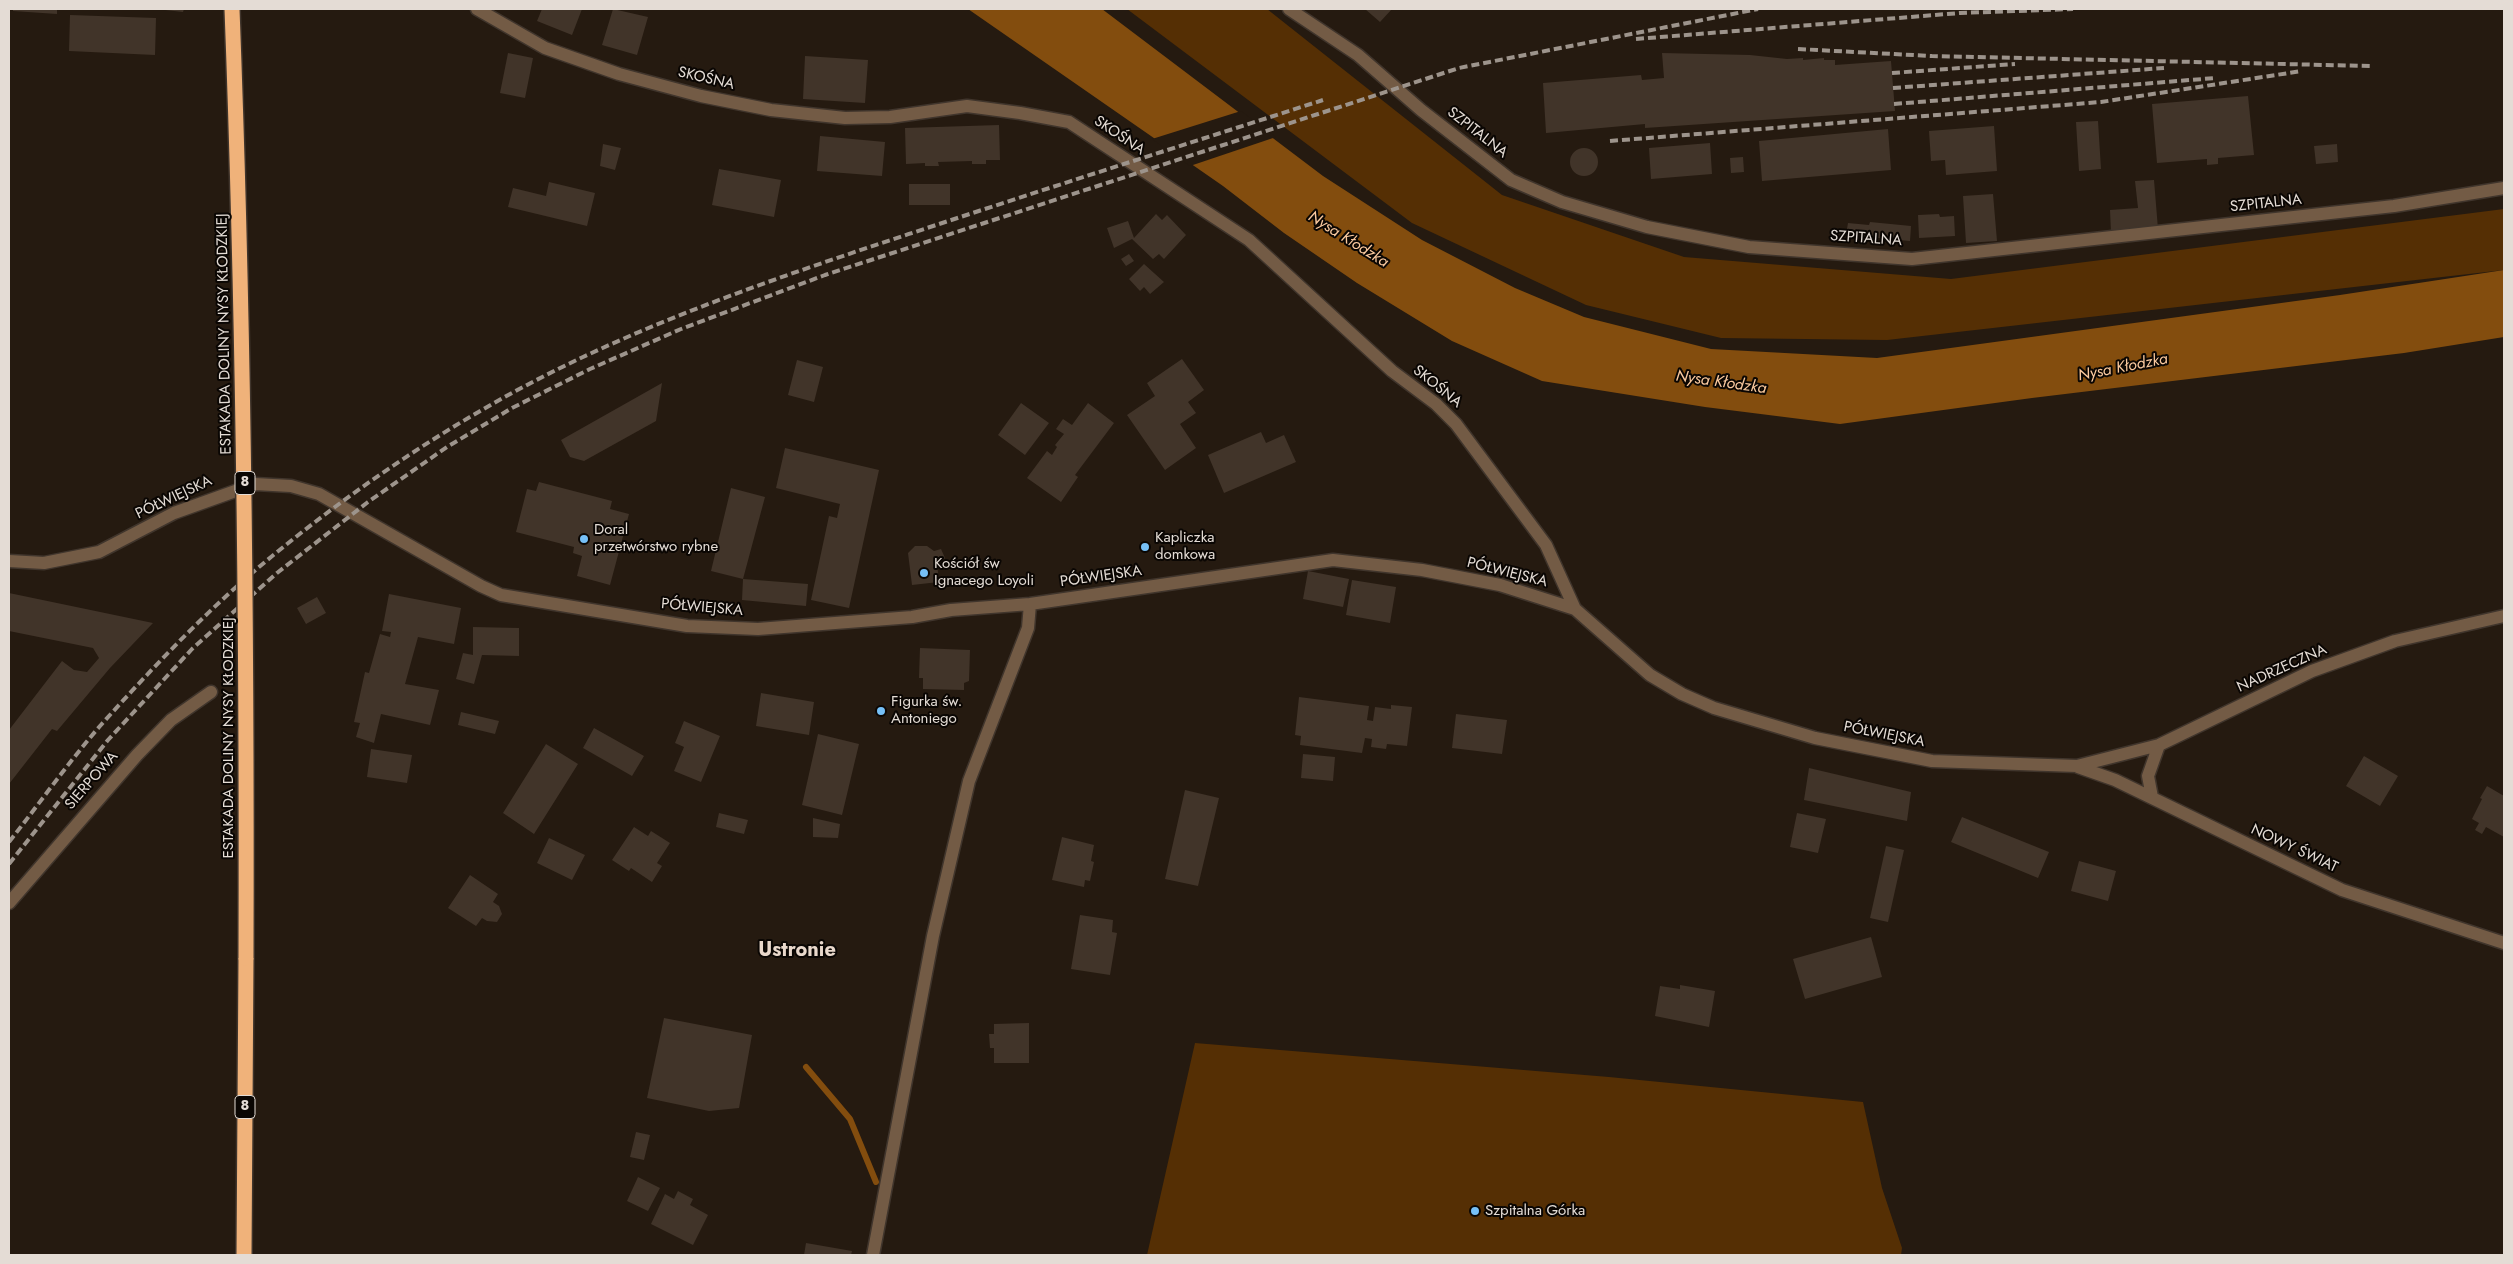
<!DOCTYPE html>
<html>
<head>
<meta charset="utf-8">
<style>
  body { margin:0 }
  #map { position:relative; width:2513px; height:1264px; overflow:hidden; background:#251a10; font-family:Jost,sans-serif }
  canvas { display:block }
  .frame { position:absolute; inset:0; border:10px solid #e4dcd5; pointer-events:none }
</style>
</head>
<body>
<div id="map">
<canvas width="2513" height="1264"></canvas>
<div class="frame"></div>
</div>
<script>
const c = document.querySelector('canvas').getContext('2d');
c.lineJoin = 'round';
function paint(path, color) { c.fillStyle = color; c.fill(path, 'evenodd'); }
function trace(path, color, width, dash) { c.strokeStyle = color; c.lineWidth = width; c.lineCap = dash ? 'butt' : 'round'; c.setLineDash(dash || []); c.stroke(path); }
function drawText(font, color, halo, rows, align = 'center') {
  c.font = font + ' Jost,sans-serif'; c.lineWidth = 4; c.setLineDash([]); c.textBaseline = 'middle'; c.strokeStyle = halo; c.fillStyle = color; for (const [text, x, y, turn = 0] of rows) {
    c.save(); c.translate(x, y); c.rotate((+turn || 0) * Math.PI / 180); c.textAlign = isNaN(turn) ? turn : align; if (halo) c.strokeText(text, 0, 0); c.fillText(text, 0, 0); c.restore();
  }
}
paint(new Path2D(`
  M 1127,9 L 1267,9 L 1502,195 L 1684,257 L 1951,279 L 2504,209 L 2504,270 L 1887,340 L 1721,338 L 1586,305 L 1412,223 Z
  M 1195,1043 L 1609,1077 L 1863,1102 L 1882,1188 L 1902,1248 L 1901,1255 L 1147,1255 Z`), '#552f04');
paint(new Path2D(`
  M 968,9 L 1102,9 L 1323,176 L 1422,240 L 1515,288 L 1584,317 L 1711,349 L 1877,358 L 2340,295 L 2504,270 L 2504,337 L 2404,353 L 2032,398 L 1840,424 L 1705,407 L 1542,381 L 1452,341 L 1357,283 L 1284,233 L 1223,186 Z`), '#834d0e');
paint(new Path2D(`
  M 1241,111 L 1276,137 L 1190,166 L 1152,139 Z`), '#251a10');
trace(new Path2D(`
  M 806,1067 L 850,1119 L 876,1182`), '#834d0e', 6);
paint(new Path2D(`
  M 13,9 L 57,9 L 57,14 L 13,11 Z
  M 156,9 L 184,9 L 183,12 Z
  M 542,9 L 582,9 L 572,35 L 537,21 Z
  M 613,9 L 648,17 L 637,55 L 602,45 Z
  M 1365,9 L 1392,9 L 1380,22 Z
  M 70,15 L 156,18 L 155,55 L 69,51 Z
  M 508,53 L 533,58 L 525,98 L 500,93 Z
  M 1662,53 L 1750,55 L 1787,59 L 1803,58 L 1803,60 L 1824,58 L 1824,60 L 1835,60 L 1835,65 L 1891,61 L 1895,111 L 1645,128 L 1645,124 L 1546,133 L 1543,83 L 1641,75 L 1642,80 L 1664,78 Z
  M 805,56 L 868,60 L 865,103 L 803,99 Z
  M 2248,96 L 2254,155 L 2218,158 L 2218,164 L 2207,165 L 2207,159 L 2157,163 L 2152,104 Z
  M 2098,121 L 2101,169 L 2079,171 L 2076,122 Z
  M 999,125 L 1000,160 L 986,160 L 986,164 L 972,164 L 972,161 L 938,162 L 939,166 L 925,166 L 925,163 L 906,164 L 905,128 Z
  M 1994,126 L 1997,171 L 1946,175 L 1945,160 L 1931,161 L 1929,131 Z
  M 1888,129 L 1891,170 L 1762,181 L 1759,141 Z
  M 820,136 L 885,142 L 882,176 L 817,171 Z
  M 1710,143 L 1712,174 L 1651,179 L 1649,148 Z
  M 603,144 L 621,148 L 615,170 L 600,166 Z
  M 2337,144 L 2338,162 L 2316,164 L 2314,146 Z
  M1570 162a14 14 0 1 1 28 0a14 14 0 1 1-28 0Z
  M 1743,157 L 1744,172 L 1731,173 L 1730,158 Z
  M 719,169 L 781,180 L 774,217 L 712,205 Z
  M 2154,180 L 2158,229 L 2111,233 L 2110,210 L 2138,208 L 2135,181 Z
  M 549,182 L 595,193 L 587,226 L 508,207 L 513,188 L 546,196 Z
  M 909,184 L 950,184 L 950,205 L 909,205 Z
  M 1993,194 L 1997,241 L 1966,243 L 1963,196 Z
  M 1156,214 L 1162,220 L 1167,215 L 1186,235 L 1164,259 L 1159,254 L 1153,259 L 1132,239 L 1114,248 L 1107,228 L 1128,221 L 1134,238 Z
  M 1939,214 L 1940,217 L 1954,216 L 1955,236 L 1919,238 L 1918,215 Z
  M 1870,222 L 1911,226 L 1910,241 L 1846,235 L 1848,223 L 1869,225 Z
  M 1129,254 L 1134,261 L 1126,266 L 1121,259 Z
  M 1144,264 L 1164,282 L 1150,294 L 1144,287 L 1140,291 L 1129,279 Z
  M 1182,359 L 1204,390 L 1188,402 L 1196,413 L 1180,424 L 1196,448 L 1165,470 L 1127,415 L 1155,396 L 1147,383 Z
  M 797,360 L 823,367 L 814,402 L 788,395 Z
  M 662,383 L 656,421 L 584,461 L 570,457 L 561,440 Z
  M 1021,403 L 1049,423 L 1025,455 L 998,435 Z
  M 1088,403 L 1114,423 L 1075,475 L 1078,477 L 1061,502 L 1027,478 L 1047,451 L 1052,455 L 1057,447 L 1055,445 L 1064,434 L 1056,429 L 1063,419 L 1072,425 Z
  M 1261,432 L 1266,443 L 1284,435 L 1296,462 L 1224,493 L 1208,455 Z
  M 785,448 L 879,470 L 849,608 L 811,600 L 829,516 L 837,518 L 840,504 L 776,488 Z
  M 539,482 L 612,501 L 610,509 L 629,514 L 610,585 L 577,576 L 582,556 L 573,553 L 574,547 L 516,532 L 527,489 L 536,491 Z
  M 731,488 L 765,497 L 743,579 L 711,571 Z
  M 915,546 L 927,546 L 934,551 L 941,549 L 945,558 L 942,563 L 937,564 L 939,582 L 912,585 L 908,553 Z
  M 1308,571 L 1349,579 L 1343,607 L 1303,599 Z
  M 743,579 L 808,584 L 806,606 L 742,600 Z
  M 1352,580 L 1396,587 L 1390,623 L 1346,615 Z
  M 9,593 L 153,623 L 110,668 L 57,731 L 52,729 L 9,784 L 9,730 L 62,661 L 74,670 L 87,672 L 99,658 L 93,648 L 9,631 Z
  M 389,594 L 461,608 L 454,644 L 418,637 L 405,684 L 439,690 L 430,725 L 381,714 L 374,743 L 356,737 L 360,723 L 354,722 L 365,672 L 369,673 L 380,634 L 390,637 L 391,632 L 382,631 Z
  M 317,597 L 326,613 L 306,624 L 297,608 Z
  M 473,627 L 519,628 L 519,656 L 482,655 L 474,684 L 456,679 L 463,653 L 473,655 Z
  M 920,648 L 970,650 L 969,681 L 964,683 L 964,690 L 923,689 L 923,678 L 919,678 Z
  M 761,693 L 814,702 L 809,735 L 756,726 Z
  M 1299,697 L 1369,706 L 1367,720 L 1373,721 L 1375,707 L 1391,709 L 1391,705 L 1412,707 L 1407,746 L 1387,744 L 1386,749 L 1371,747 L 1372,739 L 1365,738 L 1362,753 L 1300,745 L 1301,736 L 1295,735 Z
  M 461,712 L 499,721 L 495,734 L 458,725 Z
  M 1456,714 L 1507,720 L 1502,754 L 1452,748 Z
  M 684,721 L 720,736 L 701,782 L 674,771 L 684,747 L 675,743 Z
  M 594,728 L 644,756 L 632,776 L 583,748 Z
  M 818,734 L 859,744 L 842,815 L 802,805 Z
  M 546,744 L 578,764 L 534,834 L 503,813 Z
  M 371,749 L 412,755 L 407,783 L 367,777 Z
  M 1303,754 L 1335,757 L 1333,781 L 1301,778 Z
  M 2364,756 L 2398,776 L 2380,806 L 2346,786 Z
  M 1809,768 L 1911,792 L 1907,821 L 1804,800 Z
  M 2487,786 L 2504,796 L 2504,837 L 2486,827 L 2482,834 L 2475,830 L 2479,823 L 2472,819 L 2482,799 L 2480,798 Z
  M 1185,790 L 1219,798 L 1198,886 L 1165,879 Z
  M 719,813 L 748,820 L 744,834 L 716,827 Z
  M 1797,813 L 1826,819 L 1818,853 L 1790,847 Z
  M 1962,817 L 2049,852 L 2038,878 L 1951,842 Z
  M 813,818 L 840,824 L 838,838 L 813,837 Z
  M 634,827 L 648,836 L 651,831 L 670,843 L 657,863 L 662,866 L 652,882 L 631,868 L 629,871 L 612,860 Z
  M 1062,837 L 1094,845 L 1091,861 L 1094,862 L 1090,881 L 1085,880 L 1084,887 L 1052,880 Z
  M 549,838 L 585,855 L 572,880 L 537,863 Z
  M 1886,846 L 1904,850 L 1888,922 L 1870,918 Z
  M 2079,861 L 2116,871 L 2108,901 L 2071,891 Z
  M 470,875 L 498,894 L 493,902 L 499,906 L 502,914 L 497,922 L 487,921 L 482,918 L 476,926 L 448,908 Z
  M 1080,915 L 1113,920 L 1112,932 L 1117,933 L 1110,975 L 1071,969 Z
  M 1871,937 L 1882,977 L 1805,999 L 1793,959 Z
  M 1680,985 L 1715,991 L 1709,1027 L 1655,1016 L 1660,986 L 1680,989 Z
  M 664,1018 L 752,1035 L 739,1108 L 709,1111 L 647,1098 Z
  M 1029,1023 L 1029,1063 L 994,1063 L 994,1048 L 990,1048 L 989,1034 L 994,1034 L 994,1024 Z
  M 636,1132 L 650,1135 L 644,1160 L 630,1157 Z
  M 638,1177 L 660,1188 L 648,1211 L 627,1201 Z
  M 678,1191 L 693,1199 L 690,1205 L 708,1215 L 693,1245 L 651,1224 L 665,1194 L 674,1199 Z
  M 806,1243 L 852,1251 L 851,1255 L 804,1255 Z`), '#413429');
const minor = new Path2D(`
  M 477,9 L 545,48 L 619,74 L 701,96 L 771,110 L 845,118 L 890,117 L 967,106 L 1020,113 L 1069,122 L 1249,240 L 1392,371 L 1436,404 L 1456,424 L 1546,545 L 1575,609
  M 1289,9 L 1358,55 L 1421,110 L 1511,180 L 1562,202 L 1647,227 L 1749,247 L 1912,259 L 2394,206 L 2504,188
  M 9,561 L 44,563 L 99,552 L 174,513 L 255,484 L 291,486 L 319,494 L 481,586 L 501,595 L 687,626 L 758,629 L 912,617 L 951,610 L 1030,604 L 1333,560 L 1422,570 L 1500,585 L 1575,609 L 1650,675 L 1682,694 L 1714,708 L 1815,738 L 1932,761 L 2077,766 L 2159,745 L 2312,671 L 2395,641 L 2504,616
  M 2078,767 L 2115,780 L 2342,890 L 2504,943
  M 2152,797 L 2148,776 L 2159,745
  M 9,903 L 137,755 L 171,720 L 211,692
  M 873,1255 L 933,936 L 969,781 L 1028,628 L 1030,604`);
const highway = new Path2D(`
  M 244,1255 L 246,958`);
trace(minor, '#40352c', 15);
trace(highway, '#40352c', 18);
trace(minor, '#735b45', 12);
trace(highway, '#f0b27a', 15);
trace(new Path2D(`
  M 1636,39 L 1960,13 L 2073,9
  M 1798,49 L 1932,56 L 2371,66
  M 1892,73 L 2015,64
  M 1893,88 L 2164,68
  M 1894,104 L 2215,78
  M 1610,141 L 2101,102 L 2302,71
  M 9,842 C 39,804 68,763 100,726 C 153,667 209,608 271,557 C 366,479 472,409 583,357 C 694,305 809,267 924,229 C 1057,185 1190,143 1323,100
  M 9,864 L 108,740 L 192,649 L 277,573 L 368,502 L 447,447 L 512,408 L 590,369 L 681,329 L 825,275 L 1459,68 L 1758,9`), '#9d948c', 4, [8, 4]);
const highwayBridge = new Path2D(`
  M 232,9 C 244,325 247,641 246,958`);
trace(highwayBridge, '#40352c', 18, []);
trace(highwayBridge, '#f0b27a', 15);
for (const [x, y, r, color] of [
  [584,539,5,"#76c0f7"],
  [1145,547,5,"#76c0f7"],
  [924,573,5,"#76c0f7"],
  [881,711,5,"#76c0f7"],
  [1475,1211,5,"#76c0f7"]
]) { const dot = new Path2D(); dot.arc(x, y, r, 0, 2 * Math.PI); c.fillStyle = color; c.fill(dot); trace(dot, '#0a0603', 2); }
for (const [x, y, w] of [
  [245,483,20],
  [245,1107,20]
]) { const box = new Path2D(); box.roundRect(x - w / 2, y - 11.5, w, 23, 4); c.fillStyle = '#0a0603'; c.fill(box); trace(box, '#e4dcd5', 1); }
drawText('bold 14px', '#e4dcd5', null, [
  ["8",245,483],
  ["8",245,1107]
]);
drawText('15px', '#e4dcd5', '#0a0603', [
  ["SKOŚNA",706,79,13],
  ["SZPITALNA",1477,133,38],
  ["SKOŚNA",1119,136,34],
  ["SZPITALNA",2266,204,-6],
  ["SZPITALNA",1866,239,4],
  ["ESTAKADA DOLINY NYSY KŁODZKIEJ",225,334,-91],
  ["SKOŚNA",1437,387,39],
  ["PÓŁWIEJSKA",174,498,-25],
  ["PÓŁWIEJSKA",1507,573,14],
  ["PÓŁWIEJSKA",1101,577,-8],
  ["PÓŁWIEJSKA",702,608,5],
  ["NADRZECZNA",2282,669,-24],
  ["PÓŁWIEJSKA",1884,735,11],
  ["ESTAKADA DOLINY NYSY KŁODZKIEJ",229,738,-90],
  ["SIERPOWA",92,781,-49],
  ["NOWY ŚWIAT",2294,849,25]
]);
drawText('15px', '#e4dcd5', '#0a0603', [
  ["Doral",594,530],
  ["przetwórstwo rybne",594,547],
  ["Kapliczka",1155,538],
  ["domkowa",1155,555],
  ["Kościół św",934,564],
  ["Ignacego Loyoli",934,581],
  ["Figurka św.",891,702],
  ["Antoniego",891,719],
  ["Szpitalna Górka",1485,1211]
], 'left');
drawText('italic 16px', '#fbca9f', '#0a0603', [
  ["Nysa Kłodzka",1348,240,32],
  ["Nysa Kłodzka",2123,368,-11],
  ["Nysa Kłodzka",1721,383,8]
]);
drawText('bold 20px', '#e9d8cb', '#0a0603', [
  ["Ustronie",797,951]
]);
</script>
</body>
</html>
